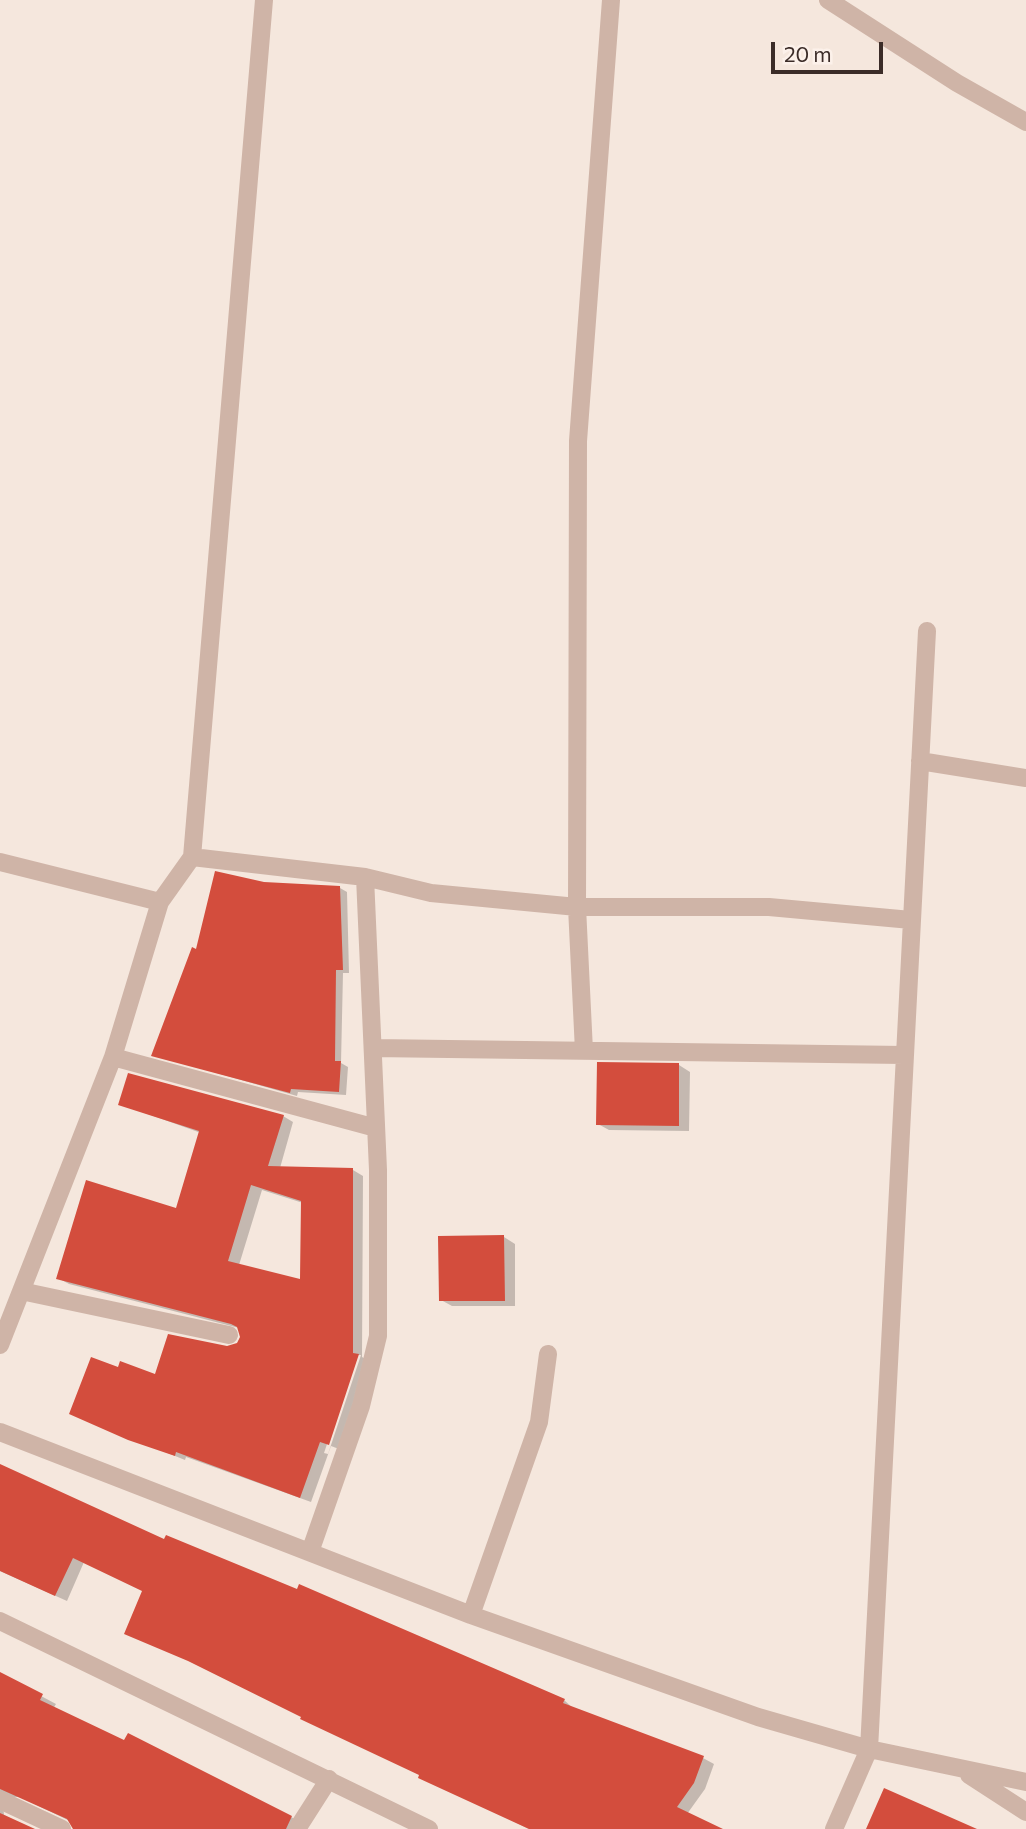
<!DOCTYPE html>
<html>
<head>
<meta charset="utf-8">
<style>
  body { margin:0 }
  #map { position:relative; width:1026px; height:1829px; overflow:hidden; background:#f5e7dd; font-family:Commissioner,sans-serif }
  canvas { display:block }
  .scale { position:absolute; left:771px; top:42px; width:112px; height:32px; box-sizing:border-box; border:4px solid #3b2c28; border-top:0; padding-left:9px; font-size:21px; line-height:24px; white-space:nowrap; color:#3b2c28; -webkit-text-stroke:5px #fcf1ea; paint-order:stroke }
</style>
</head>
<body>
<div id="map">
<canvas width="1026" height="1829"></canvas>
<div class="scale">20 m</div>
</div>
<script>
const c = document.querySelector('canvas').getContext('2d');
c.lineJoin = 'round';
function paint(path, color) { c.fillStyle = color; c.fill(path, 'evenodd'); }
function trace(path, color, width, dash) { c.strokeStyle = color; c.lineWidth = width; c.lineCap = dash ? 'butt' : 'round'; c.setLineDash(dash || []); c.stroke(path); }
paint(new Path2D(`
  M 263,884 L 340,888 L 347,892 L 349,973 L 343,973 L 341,1063 L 348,1067 L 346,1095 L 298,1092 L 297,1096 L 154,1055 L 197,951 Z
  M 679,1065 L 690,1072 L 689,1131 L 609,1130 L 598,1124 Z
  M 120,1104 L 283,1116 L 293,1122 L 280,1168 L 353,1170 L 363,1176 L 362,1357 L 369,1361 L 339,1449 L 331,1446 L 311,1502 L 186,1457 L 185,1460 L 71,1414 L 119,1370 L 156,1377 L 238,1344 L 242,1337 L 239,1328 L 69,1284 L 58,1278 L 177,1210 L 201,1133 ZM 262,1190 L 303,1203 L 302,1281 L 239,1265 ZM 357,1355 L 361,1355 L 328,1454 L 324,1453 Z
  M 504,1237 L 515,1244 L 515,1306 L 452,1306 L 441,1300 Z
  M 0,1466 L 165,1542 L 564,1700 L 574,1709 L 703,1758 L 714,1764 L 705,1789 L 687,1814 L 717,1829 L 529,1829 L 303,1717 L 144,1591 L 84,1562 L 67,1601 L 0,1571 Z
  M 0,1674 L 56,1704 L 53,1709 L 291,1817 L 305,1825 L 303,1829 L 75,1829 L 74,1823 L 20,1797 L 8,1797 L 3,1804 L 4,1815 L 31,1829 L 0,1829 Z`), '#0003');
paint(new Path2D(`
  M 215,871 L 264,882 L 340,886 L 343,970 L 336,970 L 335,1061 L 341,1061 L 339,1092 L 291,1089 L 290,1093 L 151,1056 L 192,947 L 196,949 Z
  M 597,1062 L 679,1063 L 679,1126 L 596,1125 Z
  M 128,1073 L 284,1115 L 268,1166 L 353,1168 L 353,1353 L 359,1354 L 329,1445 L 320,1442 L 300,1498 L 176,1452 L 175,1456 L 128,1440 L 69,1414 L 91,1357 L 118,1367 L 120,1361 L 155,1374 L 168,1334 L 227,1346 L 237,1343 L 240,1337 L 237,1327 L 231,1324 L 56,1279 L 86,1180 L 176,1208 L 199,1131 L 118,1105 ZM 251,1185 L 301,1201 L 300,1279 L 228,1261 Z
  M 504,1235 L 505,1301 L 439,1301 L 438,1236 Z
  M 0,1464 L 164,1539 L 166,1535 L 297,1589 L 299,1584 L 565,1699 L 563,1703 L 704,1756 L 694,1783 L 677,1807 L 723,1829 L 529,1829 L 418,1778 L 419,1775 L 300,1719 L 301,1717 L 188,1661 L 124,1634 L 142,1591 L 73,1558 L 55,1596 L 0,1571 Z
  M 0,1672 L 43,1694 L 40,1700 L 124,1740 L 128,1733 L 292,1816 L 286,1829 L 73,1829 L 67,1819 L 0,1789 Z
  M 884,1788 L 977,1829 L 866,1829 Z
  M 0,1813 L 35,1829 L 0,1829 Z`), '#d34d3d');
trace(new Path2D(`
  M 828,0 L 957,83 L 1026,122
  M 920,761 L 1026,778
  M 192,857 L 365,877 L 431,893 L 577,907 L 769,907 L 911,920
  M 0,862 L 160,902
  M 373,1048 L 904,1055
  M 584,1051 L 577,907 L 578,441 L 611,0
  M 113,1057 L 376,1128
  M 21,1291 L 229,1335
  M 0,1345 L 113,1057 L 160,902 L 192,857 L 264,0
  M 0,1432 L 471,1615 L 758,1717 L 869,1749 L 1026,1782
  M 310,1552 L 361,1406 L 378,1336 L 378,1170 L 365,877
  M 471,1615 L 539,1422 L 548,1354
  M 0,1621 L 429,1829
  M 969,1775 L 1026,1812
  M 0,1800 L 62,1829
  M 297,1829 L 329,1779
  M 834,1829 L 869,1749 L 927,631`), '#cfb4a7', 18);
</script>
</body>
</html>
